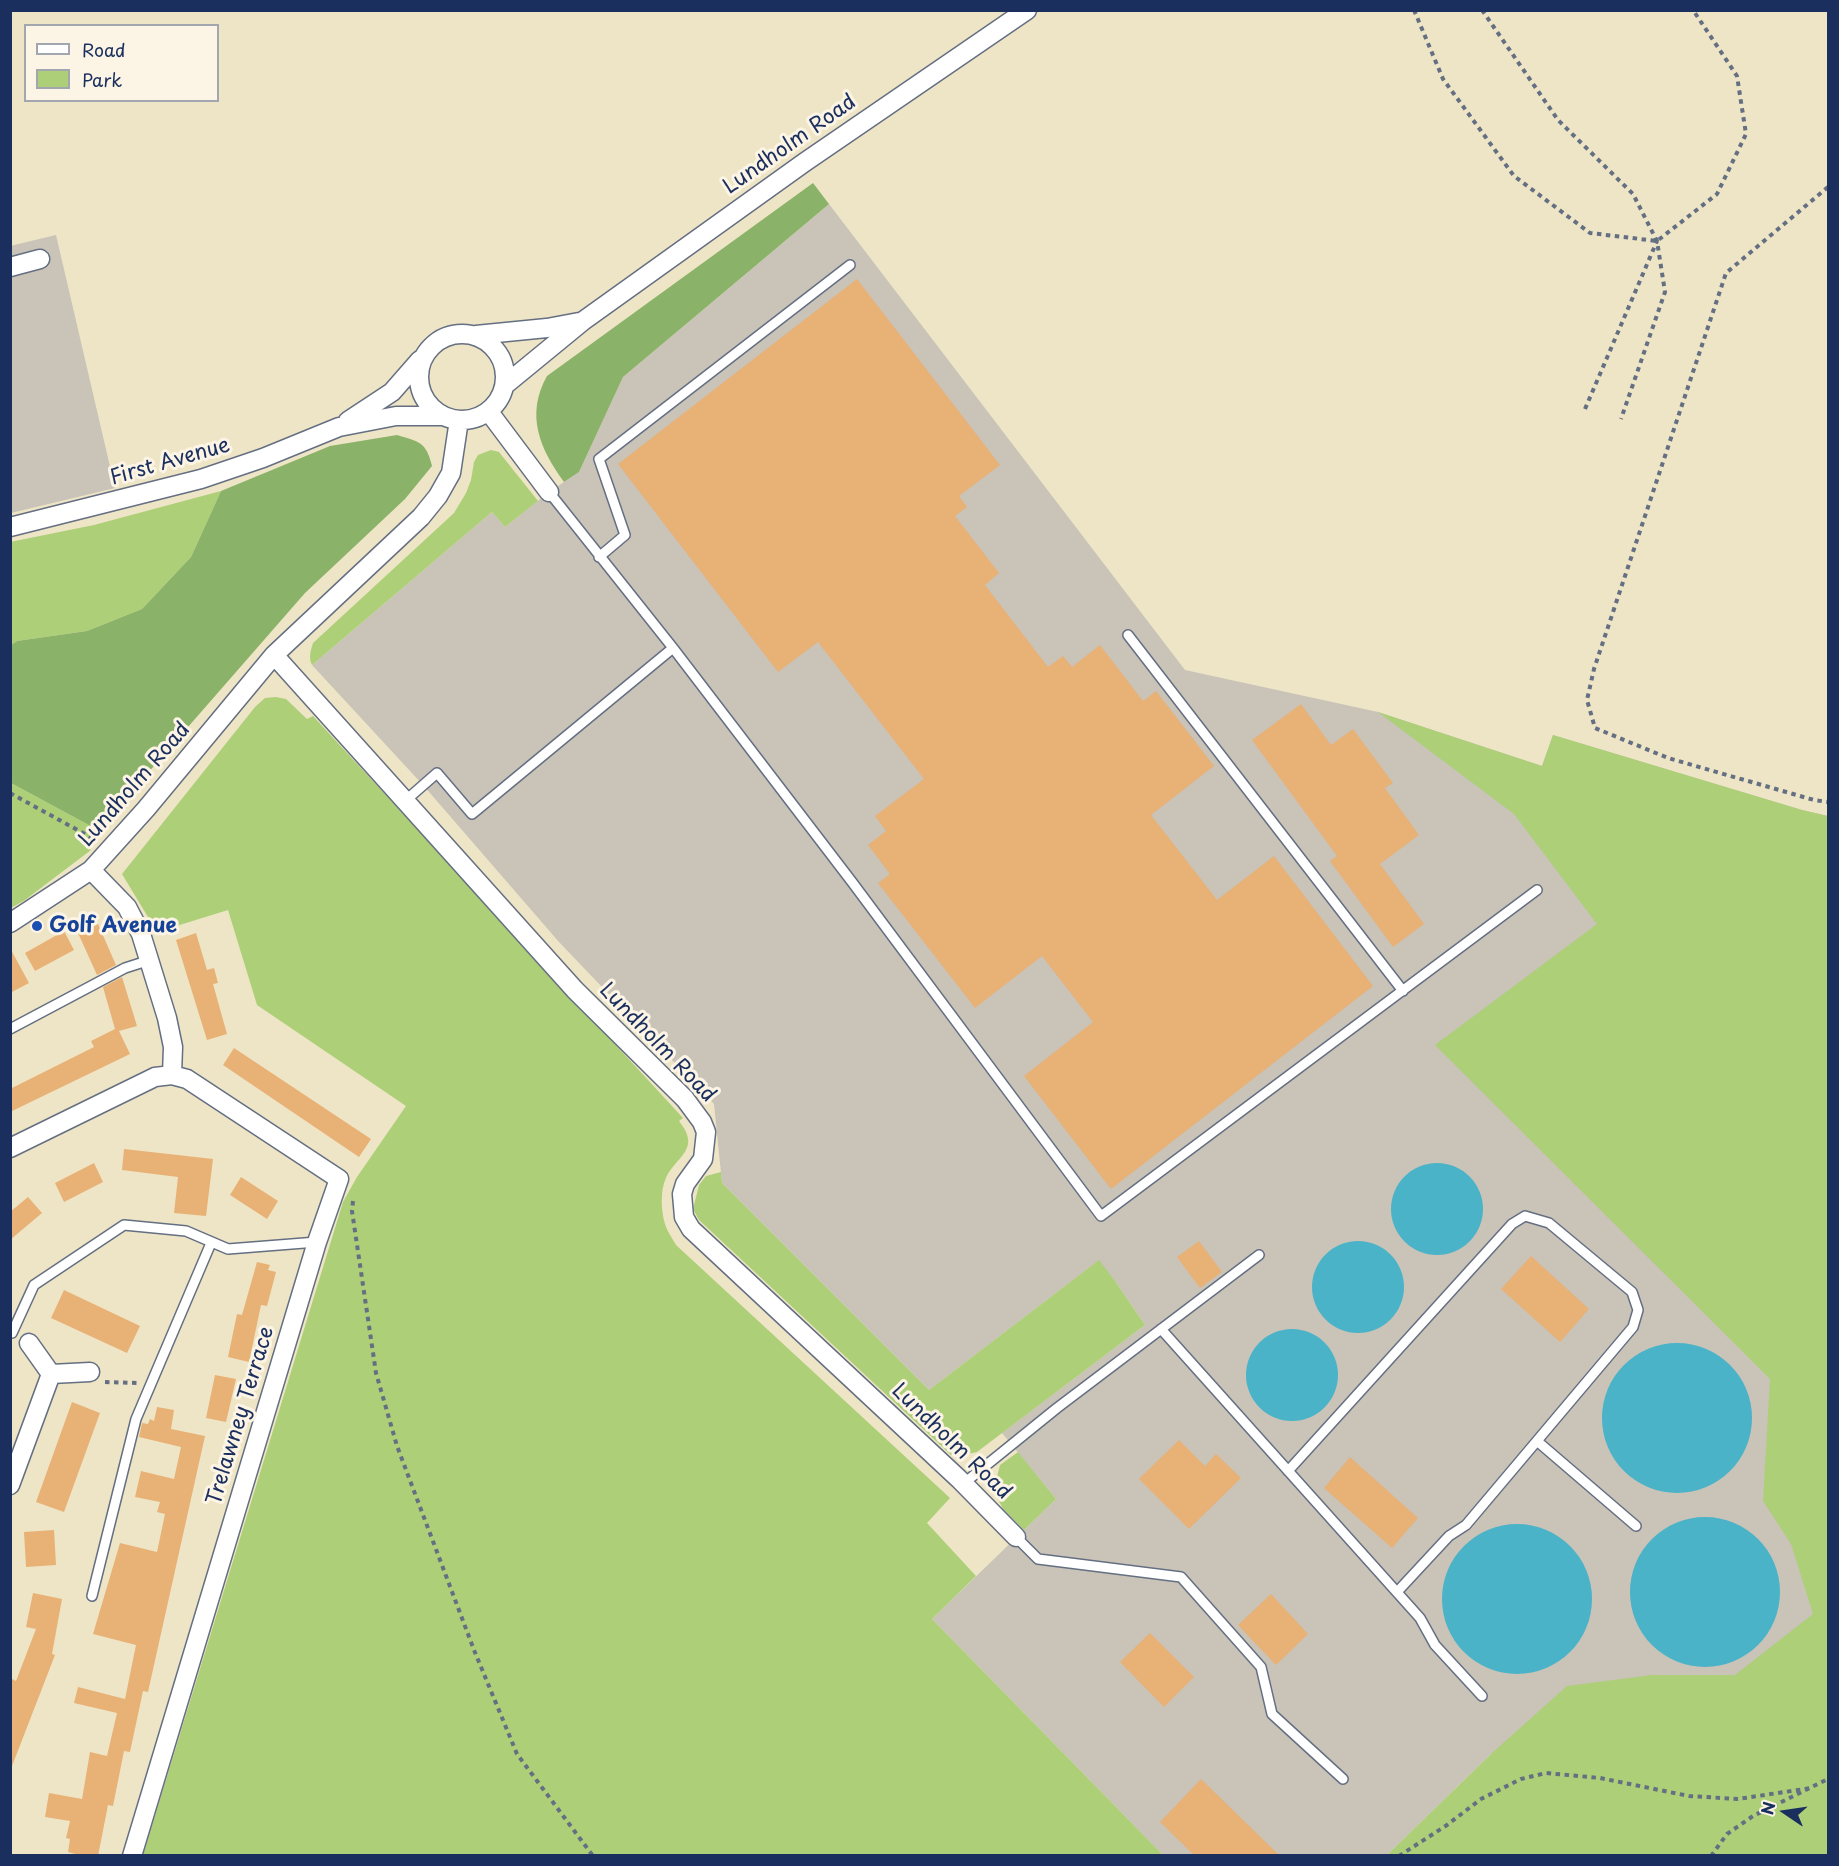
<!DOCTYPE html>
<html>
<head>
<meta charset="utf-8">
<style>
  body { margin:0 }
  #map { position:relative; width:1839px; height:1866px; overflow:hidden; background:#eee5c6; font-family:"Playpen Sans",sans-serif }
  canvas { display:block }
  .frame { position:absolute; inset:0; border:12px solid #1b2f5e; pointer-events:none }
  .legend { position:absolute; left:24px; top:24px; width:195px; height:78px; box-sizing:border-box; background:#fcf5e5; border:2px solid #a2a6af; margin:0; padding:8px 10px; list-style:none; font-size:18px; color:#1b2f5e }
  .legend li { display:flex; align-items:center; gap:12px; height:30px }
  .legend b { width:30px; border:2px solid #a2a6af }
  .north { position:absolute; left:1755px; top:1782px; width:60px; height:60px; -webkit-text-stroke:4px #fcf5e5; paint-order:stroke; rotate:283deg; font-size:16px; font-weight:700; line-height:24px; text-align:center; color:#1b2f5e }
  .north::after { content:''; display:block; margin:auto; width:21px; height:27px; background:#1b2f5e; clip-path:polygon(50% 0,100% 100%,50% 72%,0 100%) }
</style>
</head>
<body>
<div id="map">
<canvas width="1839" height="1866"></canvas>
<div class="frame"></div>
<ul class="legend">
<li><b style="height:8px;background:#fff"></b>Road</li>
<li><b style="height:16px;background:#adcf78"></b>Park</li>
</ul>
<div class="north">N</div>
</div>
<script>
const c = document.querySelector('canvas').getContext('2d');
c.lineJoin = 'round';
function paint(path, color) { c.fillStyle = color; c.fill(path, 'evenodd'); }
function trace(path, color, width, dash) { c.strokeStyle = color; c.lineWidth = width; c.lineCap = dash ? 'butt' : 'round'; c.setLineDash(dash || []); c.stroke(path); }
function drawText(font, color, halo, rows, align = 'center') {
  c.font = font + ' "Playpen Sans",sans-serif'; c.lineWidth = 6; c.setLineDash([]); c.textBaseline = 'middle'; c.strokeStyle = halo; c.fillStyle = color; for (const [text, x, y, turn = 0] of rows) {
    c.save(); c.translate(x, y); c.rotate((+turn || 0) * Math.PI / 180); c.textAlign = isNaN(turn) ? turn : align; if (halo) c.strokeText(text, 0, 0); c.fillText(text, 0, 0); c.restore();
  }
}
paint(new Path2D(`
  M 829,204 L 1185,670 L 1378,712 L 1542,766 L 1553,735 L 1802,810 L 1828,816 L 1828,1722 L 1491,1754 L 1387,1855 L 1163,1855 L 932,1619 L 1056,1499 L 1002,1433 L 1145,1325 L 1115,1281 L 1098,1261 L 929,1390 L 722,1183 L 714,1104 L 559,942 L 423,785 L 312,665 L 492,512 L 505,527 L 549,492 L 579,472 L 623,377 Z
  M 56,235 L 115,488 L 11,513 L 10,246 Z`), '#c9c3b8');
paint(new Path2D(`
  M 491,450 L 499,452 L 538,501 L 505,527 L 492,512 L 312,665 C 308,658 311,649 313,643 L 454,513 L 466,493 L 471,480 L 474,462 L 478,455 Z
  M 221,491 L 191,557 L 142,609 L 87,631 L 17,641 L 11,645 L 10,542 L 94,525 Z
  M 276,697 L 286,699 L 307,719 L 313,716 L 683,1118 L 679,1121 C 702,1150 676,1156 666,1178 C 660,1190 661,1211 665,1224 C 667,1231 672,1238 676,1245 L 950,1498 L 927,1523 L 976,1576 L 932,1619 L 1163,1855 L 143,1855 L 343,1202 L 357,1177 L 406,1106 L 257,1005 L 228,910 L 157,932 L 122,874 L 255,707 L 265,698 Z
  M 1378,712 L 1542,766 L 1553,735 L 1802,810 L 1828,816 L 1828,1855 L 1387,1855 L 1491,1754 L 1567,1686 L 1652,1675 L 1735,1675 L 1813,1614 L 1791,1544 L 1763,1501 L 1770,1379 L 1435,1045 L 1597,924 L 1514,814 Z
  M 11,783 L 98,830 L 84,844 L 91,850 L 25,900 L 11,908 Z
  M 721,1172 L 722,1183 L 929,1390 L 1099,1260 L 1115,1281 L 1145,1325 L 977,1452 L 963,1455 L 951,1455 L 699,1220 L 693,1209 L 699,1185 L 706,1176 Z
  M 1018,1452 L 1056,1499 L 1024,1530 L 1003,1509 L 996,1495 L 995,1485 L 1000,1465 Z`), '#adcf78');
paint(new Path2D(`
  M 813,183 L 829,204 L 623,377 L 579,472 L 564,482 C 540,449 525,415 547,376 Z
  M 397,435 C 419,442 426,441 432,466 L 405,499 L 305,593 L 98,830 L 11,783 L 11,645 L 17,641 L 87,631 L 142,609 L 191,557 L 221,491 L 330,446 Z`), '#8ab268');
paint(new Path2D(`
  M1391 1209a46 46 0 1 1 92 0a46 46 0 1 1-92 0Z
  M1312 1287a46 46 0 1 1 92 0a46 46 0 1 1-92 0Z
  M1246 1375a46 46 0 1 1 92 0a46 46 0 1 1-92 0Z
  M1602 1418a75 75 0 1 1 150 0a75 75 0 1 1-150 0Z
  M1630 1592a75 75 0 1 1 150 0a75 75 0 1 1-150 0Z
  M1442 1599a75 75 0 1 1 150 0a75 75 0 1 1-150 0Z`), '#4ab3c8');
paint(new Path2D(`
  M 857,279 L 1000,465 L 959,496 L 967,507 L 955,516 L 999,573 L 985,585 L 1048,667 L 1063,656 L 1072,667 L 1100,645 L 1143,701 L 1156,691 L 1214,766 L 1151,815 L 1217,900 L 1274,856 L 1373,986 L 1111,1189 L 1024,1076 L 1093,1022 L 1042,956 L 975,1008 L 878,883 L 890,874 L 868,845 L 886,831 L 875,816 L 924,779 L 818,642 L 778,672 L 618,464 Z
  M 1301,704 L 1331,745 L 1353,729 L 1393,783 L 1385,788 L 1419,835 L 1380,864 L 1424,924 L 1393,947 L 1330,861 L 1337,856 L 1252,740 Z
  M 98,924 L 116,965 L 97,975 L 78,933 Z
  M 64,931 L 74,950 L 35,971 L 25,953 Z
  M 196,933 L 207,970 L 214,968 L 218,983 L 213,984 L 227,1034 L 207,1040 L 176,940 Z
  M 10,948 L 29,983 L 10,993 Z
  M 122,977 L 137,1026 L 119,1031 L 130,1054 L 10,1112 L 10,1089 L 94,1047 L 91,1041 L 115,1029 L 103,987 Z
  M 234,1048 L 371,1139 L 359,1157 L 223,1065 Z
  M 124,1149 L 213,1159 L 206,1216 L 174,1213 L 178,1177 L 122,1170 Z
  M 94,1163 L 103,1182 L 64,1202 L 55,1183 Z
  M 241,1177 L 278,1201 L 267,1219 L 230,1195 Z
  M 28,1197 L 42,1213 L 10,1240 L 10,1212 Z
  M 1199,1241 L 1222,1272 L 1200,1288 L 1177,1257 Z
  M 1531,1256 L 1589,1309 L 1560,1342 L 1501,1289 Z
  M 257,1262 L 270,1265 L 268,1270 L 276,1272 L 267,1306 L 261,1305 L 249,1362 L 228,1357 L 237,1314 L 242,1315 Z
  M 64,1290 L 140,1326 L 127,1353 L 51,1318 Z
  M 215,1375 L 236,1379 L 226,1422 L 206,1418 Z
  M 72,1402 L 100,1413 L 64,1512 L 36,1502 Z
  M 157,1407 L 174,1410 L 171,1429 L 205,1436 L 148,1692 L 143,1691 L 130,1752 L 124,1751 L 113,1806 L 108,1805 L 98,1856 L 83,1856 L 68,1852 L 70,1839 L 66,1838 L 70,1821 L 45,1817 L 49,1793 L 82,1799 L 90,1752 L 107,1756 L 117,1713 L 74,1703 L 78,1687 L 125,1699 L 136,1645 L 93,1634 L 120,1543 L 157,1552 L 165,1514 L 157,1512 L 160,1502 L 135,1497 L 141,1471 L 174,1479 L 181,1447 L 139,1437 L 142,1423 L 148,1424 L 150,1419 L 154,1421 Z
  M 1179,1440 L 1205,1466 L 1216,1454 L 1241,1478 L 1189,1529 L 1139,1479 Z
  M 1350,1457 L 1418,1518 L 1392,1548 L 1324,1488 Z
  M 54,1530 L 56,1565 L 26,1567 L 24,1532 Z
  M 33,1593 L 62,1599 L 52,1654 L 55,1655 L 12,1766 L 10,1765 L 10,1678 L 16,1681 L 36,1629 L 26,1627 Z
  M 1271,1594 L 1308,1634 L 1276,1665 L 1238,1625 Z
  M 1150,1633 L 1194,1677 L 1164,1707 L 1120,1662 Z
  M 1201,1779 L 1280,1856 L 1195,1856 L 1160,1822 Z`), '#e8b176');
const service = new Path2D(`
  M 549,492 L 673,648 L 852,882 L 1101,1216 L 1537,890
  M 599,557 L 625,535 L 599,459 L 850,265
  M 1128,635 L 1403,991
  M 405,801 L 437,773 L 472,814 L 673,648
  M 10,1029 L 125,968 L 150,960
  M 1161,1329 L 1420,1618 L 1435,1645 L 1482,1696
  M 12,1333 L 34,1285 L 124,1225 L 186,1231 L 228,1249 L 317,1242
  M 1537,1441 L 1636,1526
  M 1288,1471 L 1512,1224 L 1525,1216 L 1549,1223 L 1632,1292 L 1638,1310 L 1633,1327 L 1466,1525 L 1449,1536 L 1397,1592
  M 963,1484 L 1057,1408 L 1259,1255
  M 1016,1537 L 1038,1559 L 1181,1577 L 1261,1667 L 1272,1714 L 1343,1779
  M 92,1596 L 136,1419 L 211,1243`);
const minor = new Path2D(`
  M 10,267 L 40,259
  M419 377a43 43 0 1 1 86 0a43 43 0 1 1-86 0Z
  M 476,335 L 547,328 L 579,322
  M 505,385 L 583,321 L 805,162 L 1027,10
  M 489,412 L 549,492
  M 348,421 L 392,392 L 420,360
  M 10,527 L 201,479 L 263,458 L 339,427 L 396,416 L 444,416
  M 274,655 L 575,990 L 685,1099 L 702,1122 L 706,1132 L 703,1159 L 685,1184 L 682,1194 L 684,1217 L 691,1229 L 959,1479 L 1016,1537
  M 91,870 L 127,907 L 141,934 L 167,1018 L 173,1047 L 172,1075
  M 10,923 L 91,870 L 146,809 L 274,655 L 421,517 L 438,496 L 451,473 L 459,420
  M 10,1148 L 155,1077 L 172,1075 L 187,1079 L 339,1179 L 317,1242 L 132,1856
  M 51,1374 L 90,1372
  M 10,1485 L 51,1374 L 29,1343`);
trace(service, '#656f82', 12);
trace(minor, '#656f82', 21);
trace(new Path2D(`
  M 1414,10 L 1443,79 L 1514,176 L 1590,233 L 1657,241 L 1717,194 L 1746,134 L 1737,76 L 1693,10
  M 1482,10 L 1558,120 L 1633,194 L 1657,241 L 1665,292 L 1621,419
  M 1828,187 L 1726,273 L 1594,669 L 1587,700 L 1595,728 L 1668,758 L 1814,800 L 1828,802
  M 1585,409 L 1657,241
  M 10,793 L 94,839
  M 353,1201 L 352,1211 L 376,1373 L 397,1446 L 474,1650 L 517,1754 L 593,1856
  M 105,1382 L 137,1383
  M 1399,1856 L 1447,1825 L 1481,1799 L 1521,1779 L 1546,1773 L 1600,1778 L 1689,1796 L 1738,1799 L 1811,1788
  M 1711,1856 L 1727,1834 L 1753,1816 L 1828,1779`), '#656f82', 4, [4.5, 4.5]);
trace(service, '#fff', 9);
trace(minor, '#fff', 18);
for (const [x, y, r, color] of [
  [37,926,6,"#1a4fb4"]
]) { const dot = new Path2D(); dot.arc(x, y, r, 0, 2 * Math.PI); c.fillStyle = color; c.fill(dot); trace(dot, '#fcf5e5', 2); }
drawText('21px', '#1b2f5e', '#fcf5e5', [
  ["Lundholm Road",790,145,-35],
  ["First Avenue",170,462,-16],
  ["Lundholm Road",135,785,-49],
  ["Lundholm Road",657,1043,46],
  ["Trelawney Terrace",241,1416,-73],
  ["Lundholm Road",951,1442,44]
]);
drawText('bold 21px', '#164399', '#fcf5e5', [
  ["Golf Avenue",49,926]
], 'left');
</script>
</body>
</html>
